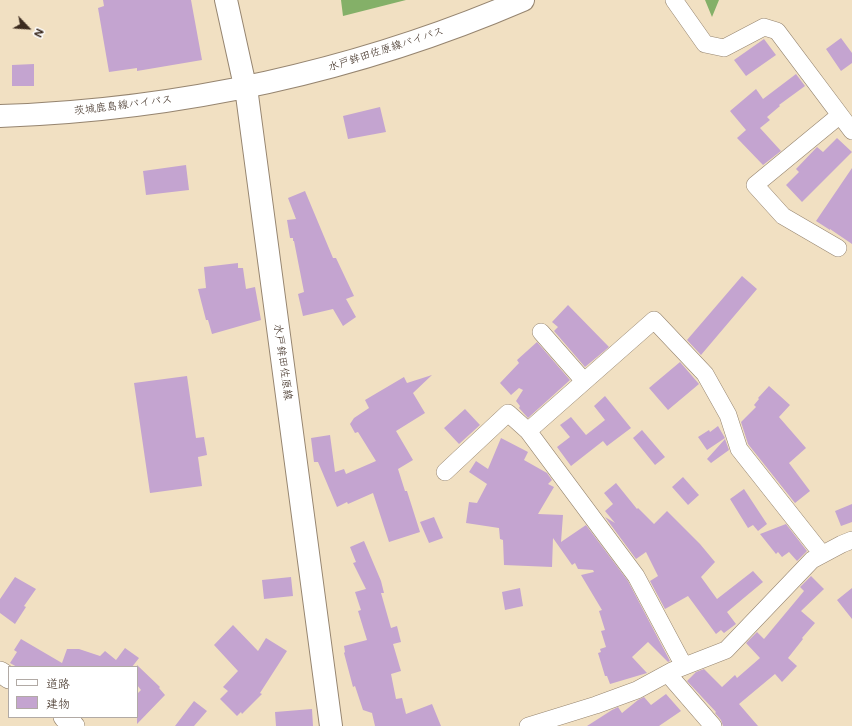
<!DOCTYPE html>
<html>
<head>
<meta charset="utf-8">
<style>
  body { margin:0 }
  #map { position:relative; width:852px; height:726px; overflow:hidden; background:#f1e0c2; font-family:Mali,"Klee One",sans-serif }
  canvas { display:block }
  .legend { position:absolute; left:8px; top:666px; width:130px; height:52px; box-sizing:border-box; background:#fff; border:1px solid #b1aaa5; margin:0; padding:5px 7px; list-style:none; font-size:12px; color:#3b2a1e }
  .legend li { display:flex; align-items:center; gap:8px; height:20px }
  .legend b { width:20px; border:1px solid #b1aaa5 }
  .north { position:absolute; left:8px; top:8px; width:40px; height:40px; -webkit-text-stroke:3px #fff; paint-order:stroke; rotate:115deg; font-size:11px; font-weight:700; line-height:16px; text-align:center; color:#3b2a1e }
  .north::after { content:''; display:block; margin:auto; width:14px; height:18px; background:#3b2a1e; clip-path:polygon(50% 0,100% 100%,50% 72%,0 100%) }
</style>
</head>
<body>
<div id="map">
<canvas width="852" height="726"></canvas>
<ul class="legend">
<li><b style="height:5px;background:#fff"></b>道路</li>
<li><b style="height:11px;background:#c4a4d0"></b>建物</li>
</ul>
<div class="north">N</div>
</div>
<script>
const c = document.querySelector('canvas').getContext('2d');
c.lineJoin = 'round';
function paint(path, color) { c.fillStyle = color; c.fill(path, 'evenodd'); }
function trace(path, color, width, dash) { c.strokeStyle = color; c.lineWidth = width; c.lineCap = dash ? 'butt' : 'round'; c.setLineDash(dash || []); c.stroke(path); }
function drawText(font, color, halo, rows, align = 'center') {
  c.font = font + ' Mali,"Klee One",sans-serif'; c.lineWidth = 3.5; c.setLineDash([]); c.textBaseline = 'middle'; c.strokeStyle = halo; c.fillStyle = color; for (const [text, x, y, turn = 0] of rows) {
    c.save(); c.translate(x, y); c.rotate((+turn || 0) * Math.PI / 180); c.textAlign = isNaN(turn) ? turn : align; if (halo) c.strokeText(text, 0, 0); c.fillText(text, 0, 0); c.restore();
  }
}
paint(new Path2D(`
  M 341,0 L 406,0 L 343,16 Z
  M 705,0 L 719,0 L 712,17 Z`), '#84b068');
paint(new Path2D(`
  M 103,0 L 191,0 L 202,60 L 137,71 L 137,68 L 109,72 L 98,8 L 104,6 Z
  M 841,38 L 852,53 L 852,63 L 841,71 L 826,49 Z
  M 764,39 L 776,55 L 746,76 L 734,60 Z
  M 34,64 L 34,86 L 12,86 L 12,65 Z
  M 796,74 L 805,86 L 779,105 L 780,106 L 767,117 L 770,120 L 760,128 L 781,151 L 763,165 L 737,138 L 746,130 L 730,111 L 756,89 L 763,99 Z
  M 380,107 L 386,132 L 348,139 L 343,116 Z
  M 837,138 L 852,152 L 802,202 L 786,185 L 799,172 L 796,169 L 817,147 L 823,152 Z
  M 186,165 L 189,190 L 146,195 L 143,171 Z
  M 852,168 L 852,244 L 830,229 L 830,230 L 816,221 Z
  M 305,191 L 333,258 L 336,258 L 354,296 L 346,299 L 356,317 L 343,326 L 333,309 L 303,316 L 298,294 L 304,292 L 294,241 L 293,241 L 293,238 L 290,238 L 287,220 L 296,219 L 288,198 Z
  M 238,263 L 238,268 L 243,268 L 246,289 L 255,287 L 261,320 L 212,334 L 208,320 L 206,320 L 198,289 L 206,288 L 204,267 Z
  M 742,276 L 757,289 L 701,355 L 687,340 Z
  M 568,305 L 609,347 L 585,367 L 554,331 L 558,327 L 552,322 Z
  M 537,342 L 570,380 L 528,418 L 519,408 L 520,406 L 516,401 L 523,390 L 519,388 L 511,395 L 500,383 L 519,363 L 517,360 Z
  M 680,362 L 699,384 L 668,410 L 649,388 Z
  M 432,375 L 413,393 L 425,413 L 396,431 L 413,460 L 398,469 L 405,491 L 407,491 L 420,532 L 389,542 L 373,493 L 348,504 L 347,502 L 337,507 L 318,462 L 314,462 L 311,438 L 330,435 L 335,472 L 344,469 L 346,474 L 376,461 L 358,432 L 355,433 L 350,424 L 354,418 L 369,408 L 365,400 L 404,377 L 407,383 Z
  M 187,376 L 196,438 L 204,437 L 207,455 L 198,457 L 202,486 L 150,493 L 134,383 Z
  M 769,386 L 790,405 L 779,417 L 806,448 L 789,463 L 810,491 L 795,503 L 748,444 L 741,422 L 756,407 L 754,405 L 759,399 L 758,398 Z
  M 605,396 L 631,428 L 607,446 L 603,441 L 571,466 L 557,447 L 570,437 L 560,425 L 571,417 L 586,435 L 605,420 L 594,406 Z
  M 465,409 L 480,425 L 459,444 L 444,428 Z
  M 718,426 L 725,438 L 707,450 L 698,437 L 709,430 L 710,432 Z
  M 642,430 L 665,457 L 655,465 L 633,438 Z
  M 501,438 L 528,452 L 524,460 L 547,473 L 552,480 L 548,484 L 554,487 L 538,514 L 563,515 L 561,542 L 586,525 L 628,581 L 670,661 L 668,662 L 648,642 L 632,657 L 647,673 L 610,684 L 607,676 L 605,676 L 598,653 L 601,652 L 600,649 L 606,647 L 601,631 L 605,630 L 599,611 L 602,610 L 581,575 L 594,572 L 593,570 L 578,569 L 575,563 L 572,565 L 553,538 L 552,567 L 504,565 L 503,540 L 500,539 L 499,528 L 466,523 L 469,502 L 477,503 L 487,484 L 469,472 L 476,461 L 488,469 Z
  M 725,439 L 729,450 L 711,463 L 707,459 Z
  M 683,477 L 699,495 L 688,505 L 672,487 Z
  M 616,483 L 637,509 L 638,508 L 654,524 L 667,511 L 700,544 L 715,562 L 701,577 L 717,599 L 753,571 L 763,582 L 727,612 L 736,624 L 724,633 L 721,630 L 716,634 L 688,596 L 665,609 L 650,581 L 658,576 L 646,552 L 636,559 L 605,517 L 615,523 L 605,511 L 613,504 L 604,493 Z
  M 744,489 L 767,524 L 758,531 L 753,525 L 748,528 L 730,499 Z
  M 852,504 L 852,522 L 841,526 L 835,511 Z
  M 434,517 L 443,538 L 429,543 L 420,522 Z
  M 786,524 L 807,551 L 797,561 L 789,552 L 782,557 L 778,552 L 776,554 L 760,534 Z
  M 364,541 L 381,581 L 384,593 L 381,593 L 391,628 L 397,626 L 401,642 L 393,644 L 401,671 L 391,674 L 396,699 L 402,698 L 406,714 L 432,704 L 441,726 L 375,726 L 372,713 L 363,710 L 355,686 L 353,687 L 344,653 L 345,652 L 344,646 L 367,640 L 358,611 L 361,610 L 355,592 L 366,589 L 353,563 L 356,562 L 350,547 Z
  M 811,576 L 824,589 L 801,611 L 815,623 L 802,638 L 803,639 L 788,658 L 797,666 L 782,682 L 775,674 L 739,704 L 758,726 L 723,726 L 721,720 L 715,713 L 716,712 L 687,681 L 696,672 L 704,669 L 722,687 L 735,675 L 737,678 L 760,658 L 746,643 L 757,632 L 764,639 L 804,591 L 800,587 Z
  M 15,577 L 36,589 L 24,606 L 26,607 L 15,624 L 0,613 L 0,599 Z
  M 291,577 L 293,596 L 264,599 L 262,580 Z
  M 520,588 L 523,606 L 505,610 L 502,592 Z
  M 852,588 L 852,619 L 837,600 Z
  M 233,625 L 258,651 L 266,638 L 287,651 L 260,693 L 262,694 L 242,714 L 241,712 L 237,716 L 220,699 L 228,691 L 223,687 L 238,671 L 214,645 Z
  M 21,639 L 62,663 L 67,649 L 79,649 L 100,656 L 105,651 L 116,660 L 125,648 L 139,658 L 132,667 L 17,667 L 10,663 L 17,652 L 14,650 Z
  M 137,665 L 160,687 L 159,688 L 165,695 L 137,724 L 137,694 L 141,690 L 137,685 Z
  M 666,694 L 681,711 L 659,726 L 587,726 L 612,710 L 618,707 L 622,713 L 638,700 L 644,697 L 651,705 Z
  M 194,701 L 207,711 L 194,726 L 175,726 Z
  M 312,709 L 313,726 L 276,726 L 275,712 Z`), '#c4a4d0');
const minor = new Path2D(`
  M 674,0 L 705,44 L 724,48 L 764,27 L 777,31 L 852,131
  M 838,248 L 783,216 L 755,185 L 840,115
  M 541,332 L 584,381
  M 445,472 L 508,413 L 528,431
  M 684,666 L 636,576 L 528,431 L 654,320 L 705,374 L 728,415 L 739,449 L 822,554
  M 668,674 L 713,726
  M 528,726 L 596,705 L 637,690 L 672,671 L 726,650 L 812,560 L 842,544 L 852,540`);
const tertiary = new Path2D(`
  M 0,672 L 9,678
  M 64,717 L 74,726`);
const primary = new Path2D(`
  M 226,0 L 247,95 L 331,726
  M 0,116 C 180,110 358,71 523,0`);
trace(minor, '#968570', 18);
trace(tertiary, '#968570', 22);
trace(primary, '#968570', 24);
trace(minor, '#fff', 17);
trace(tertiary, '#fff', 21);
trace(primary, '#fff', 22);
drawText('11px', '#3b2a1e', '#fff', [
  ["水戸鉾田佐原線バイパス",386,49,-18],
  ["茨城鹿島線バイパス",123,105,-7],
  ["水戸鉾田佐原線",283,362,82]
]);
</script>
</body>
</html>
